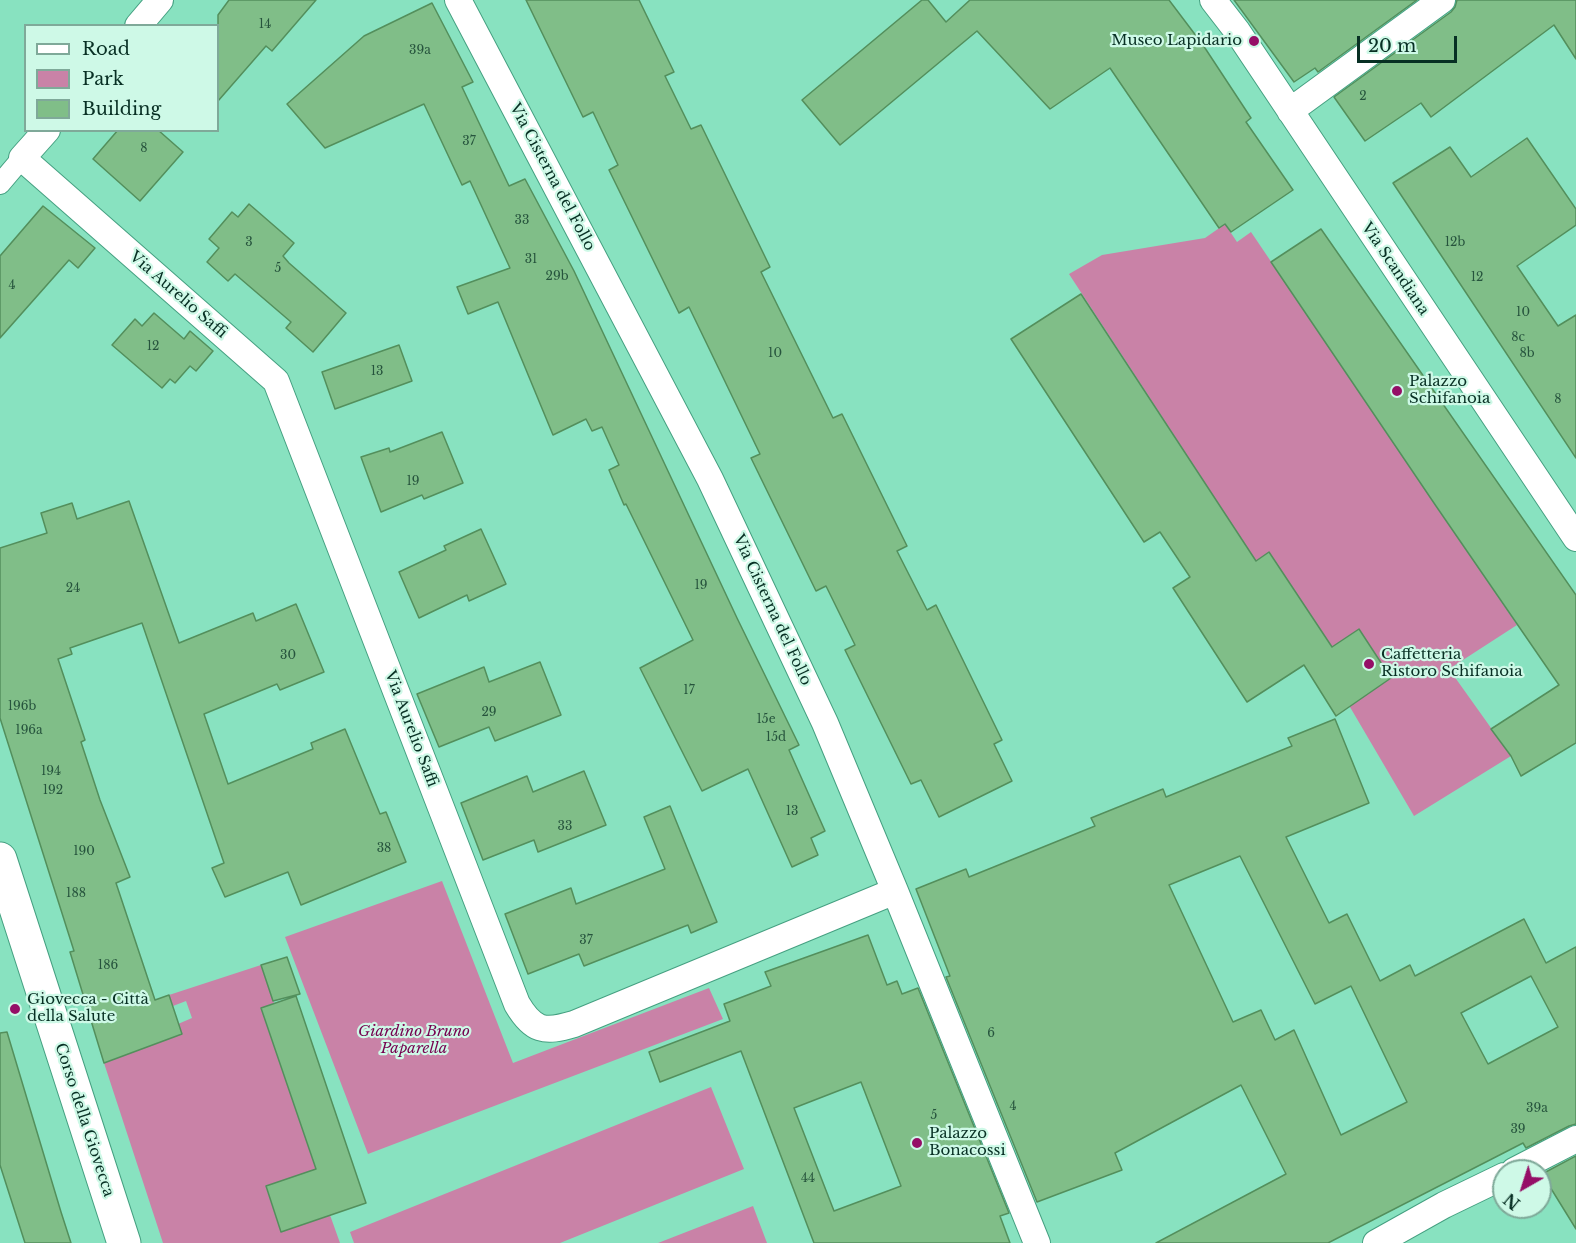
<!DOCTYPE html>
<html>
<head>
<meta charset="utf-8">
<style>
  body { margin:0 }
  #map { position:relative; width:1576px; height:1243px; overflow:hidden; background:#88e2c0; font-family:"Libre Baskerville",serif }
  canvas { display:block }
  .legend { position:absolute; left:24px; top:24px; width:195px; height:108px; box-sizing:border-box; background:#cef9e7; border:2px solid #7fa999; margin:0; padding:8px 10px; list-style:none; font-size:18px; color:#083024 }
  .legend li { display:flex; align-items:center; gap:12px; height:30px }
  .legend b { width:30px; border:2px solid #7fa999 }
  .north { position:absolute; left:1492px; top:1159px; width:60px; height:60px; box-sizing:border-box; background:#cef9e7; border:2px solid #7fa999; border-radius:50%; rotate:219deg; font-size:16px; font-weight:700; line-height:24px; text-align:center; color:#083024 }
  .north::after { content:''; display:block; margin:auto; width:21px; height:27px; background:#950f67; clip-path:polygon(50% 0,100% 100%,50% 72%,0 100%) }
  .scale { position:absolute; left:1357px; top:36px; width:100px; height:27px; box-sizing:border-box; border:3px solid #083024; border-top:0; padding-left:8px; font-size:18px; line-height:21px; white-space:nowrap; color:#083024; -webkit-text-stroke:4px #cef9e7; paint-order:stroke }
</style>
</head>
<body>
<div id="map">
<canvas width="1576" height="1243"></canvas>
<ul class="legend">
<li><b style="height:8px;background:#fff"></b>Road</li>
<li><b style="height:16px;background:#c982a7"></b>Park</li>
<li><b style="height:16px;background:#80be88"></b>Building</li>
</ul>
<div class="north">N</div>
<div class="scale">20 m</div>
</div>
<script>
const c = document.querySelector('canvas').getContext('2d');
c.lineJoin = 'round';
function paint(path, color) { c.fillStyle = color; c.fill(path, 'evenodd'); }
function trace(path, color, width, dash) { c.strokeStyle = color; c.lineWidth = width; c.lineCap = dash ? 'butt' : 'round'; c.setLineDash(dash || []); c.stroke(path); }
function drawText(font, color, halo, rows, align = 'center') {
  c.font = font + ' "Libre Baskerville",serif'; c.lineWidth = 4.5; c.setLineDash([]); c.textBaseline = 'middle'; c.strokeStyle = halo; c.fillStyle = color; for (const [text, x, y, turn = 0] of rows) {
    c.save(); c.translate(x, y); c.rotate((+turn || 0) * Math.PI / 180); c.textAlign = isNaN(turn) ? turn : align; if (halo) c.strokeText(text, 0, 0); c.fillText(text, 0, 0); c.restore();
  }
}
paint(new Path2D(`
  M 1225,224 L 1237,242 L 1251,232 L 1517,625 L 1449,669 L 1511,756 L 1414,816 L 1330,673 L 1268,553 L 1256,561 L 1069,274 L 1102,255 L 1205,238 Z
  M 442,881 L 513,1063 L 709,988 L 723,1019 L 368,1154 L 285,937 Z
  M 261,965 L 274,1003 L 262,1008 L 316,1169 L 266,1187 L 281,1232 L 330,1215 L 340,1243 L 163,1243 L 104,1063 L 178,1024 L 192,1018 L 186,1001 L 173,1006 L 169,995 Z
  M 711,1087 L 744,1169 L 560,1243 L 354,1243 L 350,1232 Z
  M 753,1206 L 767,1243 L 658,1243 Z`), '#c982a7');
const building = new Path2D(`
  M 229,0 L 316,0 L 272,51 L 266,46 L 218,101 L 218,15 Z
  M 526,0 L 639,0 L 674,72 L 665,76 L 691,129 L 701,125 L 770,267 L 761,272 L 833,418 L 842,414 L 907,546 L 897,551 L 927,610 L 936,605 L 1002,740 L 994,744 L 1012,781 L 939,817 L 921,780 L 911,784 L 845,650 L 855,645 L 826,586 L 816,591 L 751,458 L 760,454 L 689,307 L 679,313 L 609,170 L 618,165 L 593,112 L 583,117 Z
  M 922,0 L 928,0 L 946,22 L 970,0 L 1169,0 L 1203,45 L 1251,118 L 1246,122 L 1293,190 L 1231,232 L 1225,224 L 1219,228 L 1110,68 L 1050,109 L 977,31 L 840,145 L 802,100 Z
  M 1234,0 L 1417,0 L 1318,72 L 1315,68 L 1294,82 Z
  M 1457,0 L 1576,0 L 1576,59 L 1554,25 L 1431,117 L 1421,103 L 1365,141 L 1334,97 L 1451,12 L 1455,7 Z
  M 432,3 L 473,82 L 462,87 L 509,186 L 525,179 L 574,271 L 737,618 L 799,745 L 789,750 L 825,831 L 811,838 L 818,855 L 792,867 L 748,769 L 702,791 L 640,668 L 693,640 L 626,504 L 624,505 L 609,470 L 619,465 L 602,427 L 592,431 L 586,419 L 553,435 L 498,302 L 468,314 L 457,287 L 510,268 L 470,181 L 462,185 L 424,104 L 325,148 L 287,104 L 364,36 Z
  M 118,130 L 158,130 L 183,152 L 140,201 L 93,159 Z
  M 1527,138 L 1576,209 L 1576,225 L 1517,266 L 1558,326 L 1576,315 L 1576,458 L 1393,183 L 1450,147 L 1471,177 Z
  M 249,204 L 294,243 L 283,256 L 289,263 L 346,313 L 313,352 L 286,328 L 291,322 L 235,274 L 228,281 L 207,262 L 219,248 L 209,239 L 232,212 L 238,217 Z
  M 43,206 L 95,248 L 78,268 L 69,260 L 0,338 L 0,256 Z
  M 1321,229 L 1576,595 L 1576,743 L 1521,776 L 1511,756 L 1491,729 L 1559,685 L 1436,506 L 1271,262 Z
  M 1081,294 L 1256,561 L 1269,552 L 1332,647 L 1359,629 L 1391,678 L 1336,716 L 1304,665 L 1247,702 L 1173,588 L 1190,577 L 1160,532 L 1144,542 L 1011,339 Z
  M 154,313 L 184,339 L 190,331 L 213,351 L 196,371 L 190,366 L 175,383 L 170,379 L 162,388 L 112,345 L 135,319 L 142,326 Z
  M 399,345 L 412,381 L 335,409 L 322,372 Z
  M 442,432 L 463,483 L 424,499 L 422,495 L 381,512 L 361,457 L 389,448 L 390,452 Z
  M 129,501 L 179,643 L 253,613 L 256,621 L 296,604 L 324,672 L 280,690 L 277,684 L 204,714 L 228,784 L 313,749 L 311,743 L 345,729 L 380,814 L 386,812 L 406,862 L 301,905 L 288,872 L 225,897 L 212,868 L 224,863 L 142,623 L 70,648 L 72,654 L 58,659 L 85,740 L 81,742 L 100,800 L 130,877 L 116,883 L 155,1000 L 169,995 L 182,1034 L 104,1063 L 70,952 L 74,951 L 0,718 L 0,548 L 47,533 L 41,513 L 72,503 L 77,519 Z
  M 481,529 L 506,584 L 469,601 L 467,595 L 419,618 L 399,572 L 446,550 L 444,546 Z
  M 540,662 L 561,715 L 495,741 L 489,727 L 439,747 L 417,694 L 484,667 L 489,682 Z
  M 1335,719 L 1369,803 L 1286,837 L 1329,923 L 1347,914 L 1380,981 L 1410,965 L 1415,976 L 1524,919 L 1546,963 L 1576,947 L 1576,1124 L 1569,1126 L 1526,1148 L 1523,1143 L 1328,1243 L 1156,1243 L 1286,1174 L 1241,1085 L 1115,1153 L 1122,1170 L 1037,1202 L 946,977 L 950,976 L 916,889 L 966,869 L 969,877 L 1095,826 L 1091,818 L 1163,789 L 1166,797 L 1292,746 L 1288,738 ZM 1240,856 L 1315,1004 L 1351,986 L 1407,1102 L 1341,1135 L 1294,1030 L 1275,1040 L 1261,1010 L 1233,1022 L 1169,885 ZM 1531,976 L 1558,1027 L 1488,1064 L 1461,1013 Z
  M 584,771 L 606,825 L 538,852 L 534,840 L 483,860 L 461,803 L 527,776 L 533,792 Z
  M 670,806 L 717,922 L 691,933 L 688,925 L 584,966 L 579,954 L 528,974 L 505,914 L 571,888 L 576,904 L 665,869 L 644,817 Z
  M 868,935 L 887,985 L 897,981 L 902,994 L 918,988 L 1009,1213 L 1000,1216 L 1010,1243 L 814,1243 L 741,1051 L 660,1082 L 649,1052 L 730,1021 L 724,1004 L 771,986 L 765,972 ZM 861,1082 L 901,1186 L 834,1211 L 794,1108 Z
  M 287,957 L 300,994 L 273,1001 L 261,965 Z
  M 296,996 L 366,1203 L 281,1232 L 266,1186 L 316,1169 L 261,1008 Z
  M 7,1032 L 61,1212 L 71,1243 L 25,1243 L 0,1165 L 0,1033 Z
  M 1576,1156 L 1576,1229 L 1542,1174 Z`);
paint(building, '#80be88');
trace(building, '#538f5c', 1.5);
const pedestrian = new Path2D(`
  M 0,184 L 22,158`);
const minor = new Path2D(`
  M 458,0 L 710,479 L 825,723 L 895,891 L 1037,1243
  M 1213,0 L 1237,31 L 1576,538
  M 138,26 L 160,0
  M 1290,111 L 1442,0
  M 47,130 L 22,158 L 276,381 L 517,1004 C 533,1031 544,1033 574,1024 L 895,891
  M 1514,1171 L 1576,1139
  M 1376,1243 L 1444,1205 L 1504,1176`);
const tertiary = new Path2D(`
  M 0,859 L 124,1243`);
trace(pedestrian, '#45a081', 22);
trace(minor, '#45a081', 28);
trace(tertiary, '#45a081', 35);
trace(pedestrian, '#fff', 20);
trace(minor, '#fff', 26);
trace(tertiary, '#fff', 33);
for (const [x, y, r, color] of [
  [1254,41,6,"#950f67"],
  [1397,391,6,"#950f67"],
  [1369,664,6,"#950f67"],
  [15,1009,6,"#950f67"],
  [917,1143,6,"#950f67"]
]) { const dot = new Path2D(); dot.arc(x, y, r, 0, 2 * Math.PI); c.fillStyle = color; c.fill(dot); trace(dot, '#cef9e7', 2); }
drawText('12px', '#26543d', null, [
  ["14",265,25],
  ["39a",420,51],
  ["2",1363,97],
  ["37",469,142],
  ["8",144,149],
  ["33",522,221],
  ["3",249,243],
  ["12b",1455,243],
  ["31",531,260],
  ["5",278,269],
  ["29b",557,277],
  ["12",1477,278],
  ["4",12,286],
  ["10",1523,313],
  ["8c",1518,338],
  ["12",153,347],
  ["10",775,354],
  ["8b",1527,354],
  ["13",377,372],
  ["8",1558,400],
  ["19",413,482],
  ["19",701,586],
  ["24",73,589],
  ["30",288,656],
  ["17",689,691],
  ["196b",22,707],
  ["29",489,713],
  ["15e",766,720],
  ["196a",29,731],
  ["15d",776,738],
  ["194",51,772],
  ["192",53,791],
  ["13",792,812],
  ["33",565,827],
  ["38",384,849],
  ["190",84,852],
  ["188",76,894],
  ["37",586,941],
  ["186",108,966],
  ["6",991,1034],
  ["4",1013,1107],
  ["39a",1537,1109],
  ["5",934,1116],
  ["39",1518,1130],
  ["44",808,1179]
]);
drawText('15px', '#083024', '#cef9e7', [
  ["Museo Lapidario",1242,41,"right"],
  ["Palazzo",1409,382],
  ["Schifanoia",1409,399],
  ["Caffetteria",1381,655],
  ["Ristoro Schifanoia",1381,672],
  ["Giovecca - Città",27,1000],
  ["della Salute",27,1017],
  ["Palazzo",929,1134],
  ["Bonacossi",929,1151]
], 'left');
drawText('15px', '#083024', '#cef9e7', [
  ["Via Cisterna del Follo",552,177,62],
  ["Via Scandiana",1395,269,56],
  ["Via Aurelio Saffi",178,295,41],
  ["Via Cisterna del Follo",772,610,65],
  ["Via Aurelio Saffi",411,729,69],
  ["Corso della Giovecca",84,1120,72]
]);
drawText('italic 15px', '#75014f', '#cef9e7', [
  ["Giardino Bruno",414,1032],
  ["Paparella",414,1049]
]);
</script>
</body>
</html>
